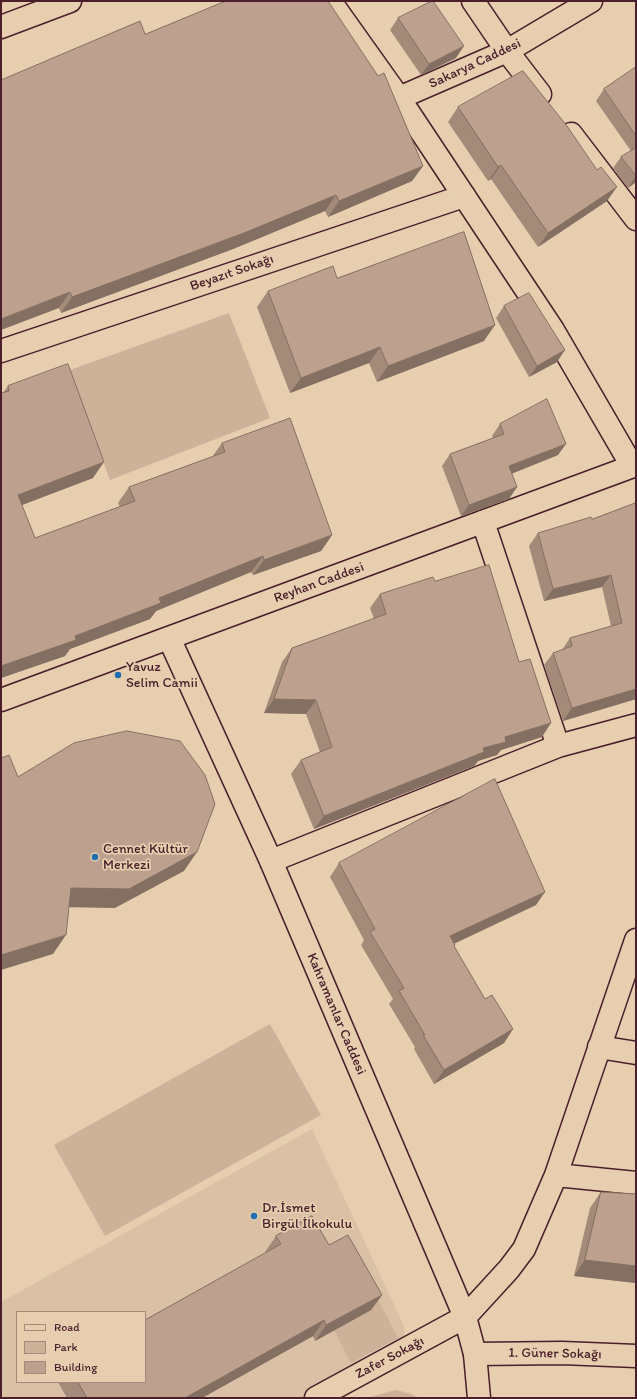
<!DOCTYPE html>
<html>
<head>
<meta charset="utf-8">
<style>
  body { margin:0 }
  #map { position:relative; width:637px; height:1399px; overflow:hidden; background:#e6ceaf; font-family:Itim,sans-serif }
  canvas { display:block }
  .frame { position:absolute; inset:0; border:2px solid #4a1f2b; pointer-events:none }
  .legend { position:absolute; left:16px; top:1311px; width:130px; height:72px; box-sizing:border-box; background:#e6ceaf; border:1px solid #a8887a; margin:0; padding:5px 7px; list-style:none; font-size:12px; color:#4a1f2b }
  .legend li { display:flex; align-items:center; gap:8px; height:20px }
  .legend b { width:20px; border:1px solid #a8887a }
</style>
</head>
<body>
<div id="map">
<canvas width="637" height="1399"></canvas>
<div class="frame"></div>
<ul class="legend">
<li><b style="height:5px;background:#e6ceaf"></b>Road</li>
<li><b style="height:11px;background:#cdb299"></b>Park</li>
<li><b style="height:11px;background:#bda08d"></b>Building</li>
</ul>
</div>
<script>
const c = document.querySelector('canvas').getContext('2d');
c.lineJoin = 'round';
function paint(path, color) { c.fillStyle = color; c.fill(path, 'evenodd'); }
function trace(path, color, width, dash) { c.strokeStyle = color; c.lineWidth = width; c.lineCap = dash ? 'butt' : 'round'; c.setLineDash(dash || []); c.stroke(path); }
function drawText(font, color, halo, rows, align = 'center') {
  c.font = font + ' Itim,sans-serif'; c.lineWidth = 3.5; c.setLineDash([]); c.textBaseline = 'middle'; c.strokeStyle = halo; c.fillStyle = color; for (const [text, x, y, turn = 0] of rows) {
    c.save(); c.translate(x, y); c.rotate((+turn || 0) * Math.PI / 180); c.textAlign = isNaN(turn) ? turn : align; if (halo) c.strokeText(text, 0, 0); c.fillText(text, 0, 0); c.restore();
  }
}
paint(new Path2D(`
  M 312,1129 L 403,1324 L 405,1333 L 402,1345 L 308,1398 L 1,1398 L 1,1302 ZM 17,1312 L 145,1312 L 145,1382 L 17,1382 Z`), '#dac0a5');
paint(new Path2D(`
  M 229,313 L 270,418 L 110,480 L 70,370 Z
  M 270,1024 L 321,1115 L 105,1236 L 54,1145 Z
  M 348,1242 L 398,1338 L 351,1363 L 301,1266 Z
  M 396,1390 L 411,1394 L 419,1398 L 366,1398 Z`), '#cdb299');
const street = new Path2D(`
  M 473,1 L 507,51 L 540,94
  M 399,98 L 507,51 L 591,1
  M 571,134 L 636,219
  M 1,351 L 464,196
  M 483,522 L 558,746
  M 271,861 L 558,746 L 636,725
  M 599,1047 L 636,1053
  M 556,1175 L 636,1183
  M 475,1354 L 562,1353 L 636,1356
  M 316,1398 L 465,1317 L 509,1269 L 524,1249 L 556,1175 L 636,940`);
const secondary = new Path2D(`
  M 330,1 L 399,98 L 553,330 L 632,466
  M 1,27 L 70,1
  M 169,638 L 271,861 L 465,1317 L 475,1354 L 479,1398
  M 1,700 L 636,465`);
trace(street, '#4a1f2b', 25);
trace(secondary, '#4a1f2b', 25);
trace(street, '#e6ceaf', 22);
trace(secondary, '#e6ceaf', 22);
paint(new Path2D(`
  M 398,18 L 456,58 L 421,75 L 390,30 Z
  M 145,34 L 423,166 L 412,181 L 328,217 L 325,211 L 233,249 L 61,313 L 59,308 Z
  M 636,67 L 636,182 L 628,188 L 613,168 L 621,157 L 631,151 L 596,101 L 604,89 Z
  M 458,107 L 597,170 L 607,201 L 538,247 L 491,179 L 488,181 L 448,122 Z
  M 337,278 L 484,341 L 377,382 L 369,363 L 290,393 L 257,307 L 268,291 Z
  M 504,306 L 557,362 L 529,377 L 496,318 Z
  M 8,386 L 93,478 L 22,505 L 35,538 L 120,507 L 118,503 L 129,487 L 212,457 L 222,443 L 332,535 L 321,551 L 253,575 L 251,572 L 156,611 L 150,619 L 70,649 L 65,656 L 1,678 L 1,393 L 3,393 Z
  M 500,424 L 558,455 L 511,474 L 509,499 L 461,516 L 442,466 L 450,454 L 493,438 L 492,436 Z
  M 636,503 L 636,699 L 563,721 L 544,665 L 553,653 L 562,650 L 570,638 L 611,626 L 602,587 L 544,601 L 529,546 L 538,533 L 592,519 Z
  M 435,581 L 542,737 L 501,750 L 497,755 L 478,761 L 474,766 L 314,829 L 291,774 L 301,760 L 320,752 L 306,714 L 264,713 L 282,662 L 292,648 L 374,619 L 370,608 L 380,594 Z
  M 339,863 L 536,905 L 454,943 L 455,945 L 454,946 L 485,999 L 513,1029 L 504,1043 L 434,1084 L 414,1049 L 415,1047 L 389,1004 L 393,999 L 361,945 L 364,940 L 330,877 Z
  M 601,1192 L 636,1194 L 636,1283 L 574,1276 L 590,1208 Z
  M 276,1236 L 329,1245 L 382,1295 L 371,1310 L 315,1341 L 313,1336 L 202,1398 L 67,1398 L 58,1382 L 145,1382 L 266,1252 L 265,1252 Z`), '#a38a79');
paint(new Path2D(`
  M 1,1 L 7,1 L 1,3 Z
  M 464,46 L 456,58 L 421,75 L 429,64 Z
  M 501,165 L 491,179 L 488,181 L 498,167 Z
  M 423,166 L 412,181 L 328,217 L 339,201 Z
  M 636,176 L 636,182 L 628,188 Z
  M 617,187 L 607,201 L 538,247 L 548,233 Z
  M 336,195 L 325,211 L 233,249 L 61,313 L 72,297 Z
  M 70,292 L 59,308 L 1,330 L 1,319 Z
  M 495,325 L 484,341 L 377,382 L 388,366 Z
  M 380,347 L 369,363 L 290,393 L 301,378 Z
  M 565,350 L 557,362 L 529,377 L 537,366 Z
  M 566,444 L 558,455 L 501,478 L 509,466 Z
  M 104,462 L 93,478 L 6,511 L 18,495 Z
  M 517,487 L 509,499 L 461,516 L 469,505 Z
  M 332,535 L 321,551 L 253,575 L 264,560 Z
  M 263,556 L 251,572 L 156,611 L 150,619 L 70,649 L 65,656 L 1,678 L 1,666 L 75,636 L 159,598 Z
  M 611,575 L 602,587 L 544,601 L 553,589 Z
  M 636,689 L 636,699 L 563,721 L 572,708 Z
  M 274,699 L 316,700 L 306,714 L 264,713 Z
  M 551,723 L 542,737 L 501,750 L 497,755 L 478,761 L 474,766 L 314,829 L 324,816 L 483,748 L 505,737 Z
  M 197,852 L 184,871 L 115,908 L 58,907 L 71,888 Z
  M 545,892 L 536,905 L 441,950 L 450,936 Z
  M 66,935 L 53,954 L 1,970 L 1,955 Z
  M 513,1029 L 504,1043 L 434,1084 L 444,1070 Z
  M 585,1260 L 636,1266 L 636,1283 L 574,1276 Z
  M 382,1295 L 371,1310 L 315,1341 L 326,1325 Z
  M 324,1320 L 313,1336 L 202,1398 L 185,1398 Z`), '#847063');
const building = new Path2D(`
  M 226,1 L 328,1 L 378,76 L 384,73 L 423,166 L 339,201 L 336,195 L 244,233 L 72,297 L 70,292 L 1,319 L 1,80 L 140,21 L 145,34 Z
  M 432,1 L 433,1 L 464,46 L 429,64 L 398,18 Z
  M 636,67 L 636,136 L 604,89 Z
  M 523,71 L 567,126 L 597,170 L 601,167 L 617,187 L 548,233 L 501,165 L 498,167 L 458,107 Z
  M 636,148 L 636,176 L 621,157 Z
  M 464,232 L 495,325 L 388,366 L 380,347 L 301,378 L 268,291 L 333,266 L 337,278 Z
  M 529,293 L 565,350 L 537,366 L 504,306 Z
  M 68,364 L 104,462 L 18,495 L 35,538 L 135,501 L 129,487 L 225,452 L 222,443 L 290,418 L 332,535 L 264,560 L 263,556 L 159,598 L 161,603 L 75,636 L 76,640 L 1,666 L 1,393 L 9,391 L 8,386 Z
  M 547,399 L 566,444 L 509,466 L 517,487 L 469,505 L 450,454 L 504,434 L 500,424 Z
  M 636,503 L 636,689 L 572,708 L 553,653 L 572,646 L 570,638 L 622,623 L 611,575 L 553,589 L 538,533 L 591,517 L 592,519 Z
  M 489,565 L 519,662 L 530,659 L 551,723 L 505,737 L 506,742 L 483,748 L 484,752 L 324,816 L 301,760 L 332,747 L 316,700 L 274,699 L 292,648 L 386,614 L 380,594 L 433,577 L 435,581 Z
  M 127,731 L 180,741 L 205,775 L 215,804 L 197,852 L 129,889 L 71,888 L 66,935 L 1,955 L 1,758 L 9,755 L 18,777 L 74,743 Z
  M 495,779 L 545,892 L 450,936 L 455,945 L 454,946 L 485,999 L 492,995 L 513,1029 L 444,1070 L 423,1035 L 425,1035 L 399,991 L 404,988 L 370,932 L 375,929 L 339,863 Z
  M 601,1192 L 636,1194 L 636,1266 L 585,1260 Z
  M 312,1216 L 329,1245 L 348,1235 L 382,1295 L 326,1325 L 324,1320 L 185,1398 L 87,1398 L 78,1382 L 145,1382 L 145,1320 L 281,1244 L 276,1236 Z`);
paint(building, '#bda08d');
trace(building, '#847063', 1);
for (const [x, y, r, color] of [
  [118,675,4,"#1f6fb2"],
  [95,857,4,"#1f6fb2"],
  [254,1216,4,"#1f6fb2"]
]) { const dot = new Path2D(); dot.arc(x, y, r, 0, 2 * Math.PI); c.fillStyle = color; c.fill(dot); trace(dot, '#e6ceaf', 1.5); }
drawText('14px', '#4a1f2b', '#e6ceaf', [
  ["Sakarya Caddesi",475,64,-25],
  ["Beyazıt Sokağı",232,273,-19],
  ["Reyhan Caddesi",319,583,-20],
  ["Kahramanlar Caddesi",336,1014,67],
  ["1. Güner Sokağı",555,1354,1],
  ["Zafer Sokağı",390,1358,-28]
]);
drawText('14px', '#4a1f2b', '#e6ceaf', [
  ["Yavuz",126,667],
  ["Selim Camii",126,683],
  ["Cennet Kültür",103,849],
  ["Merkezi",103,865],
  ["Dr.İsmet",262,1208],
  ["Birgül İlkokulu",262,1224]
], 'left');
</script>
</body>
</html>
